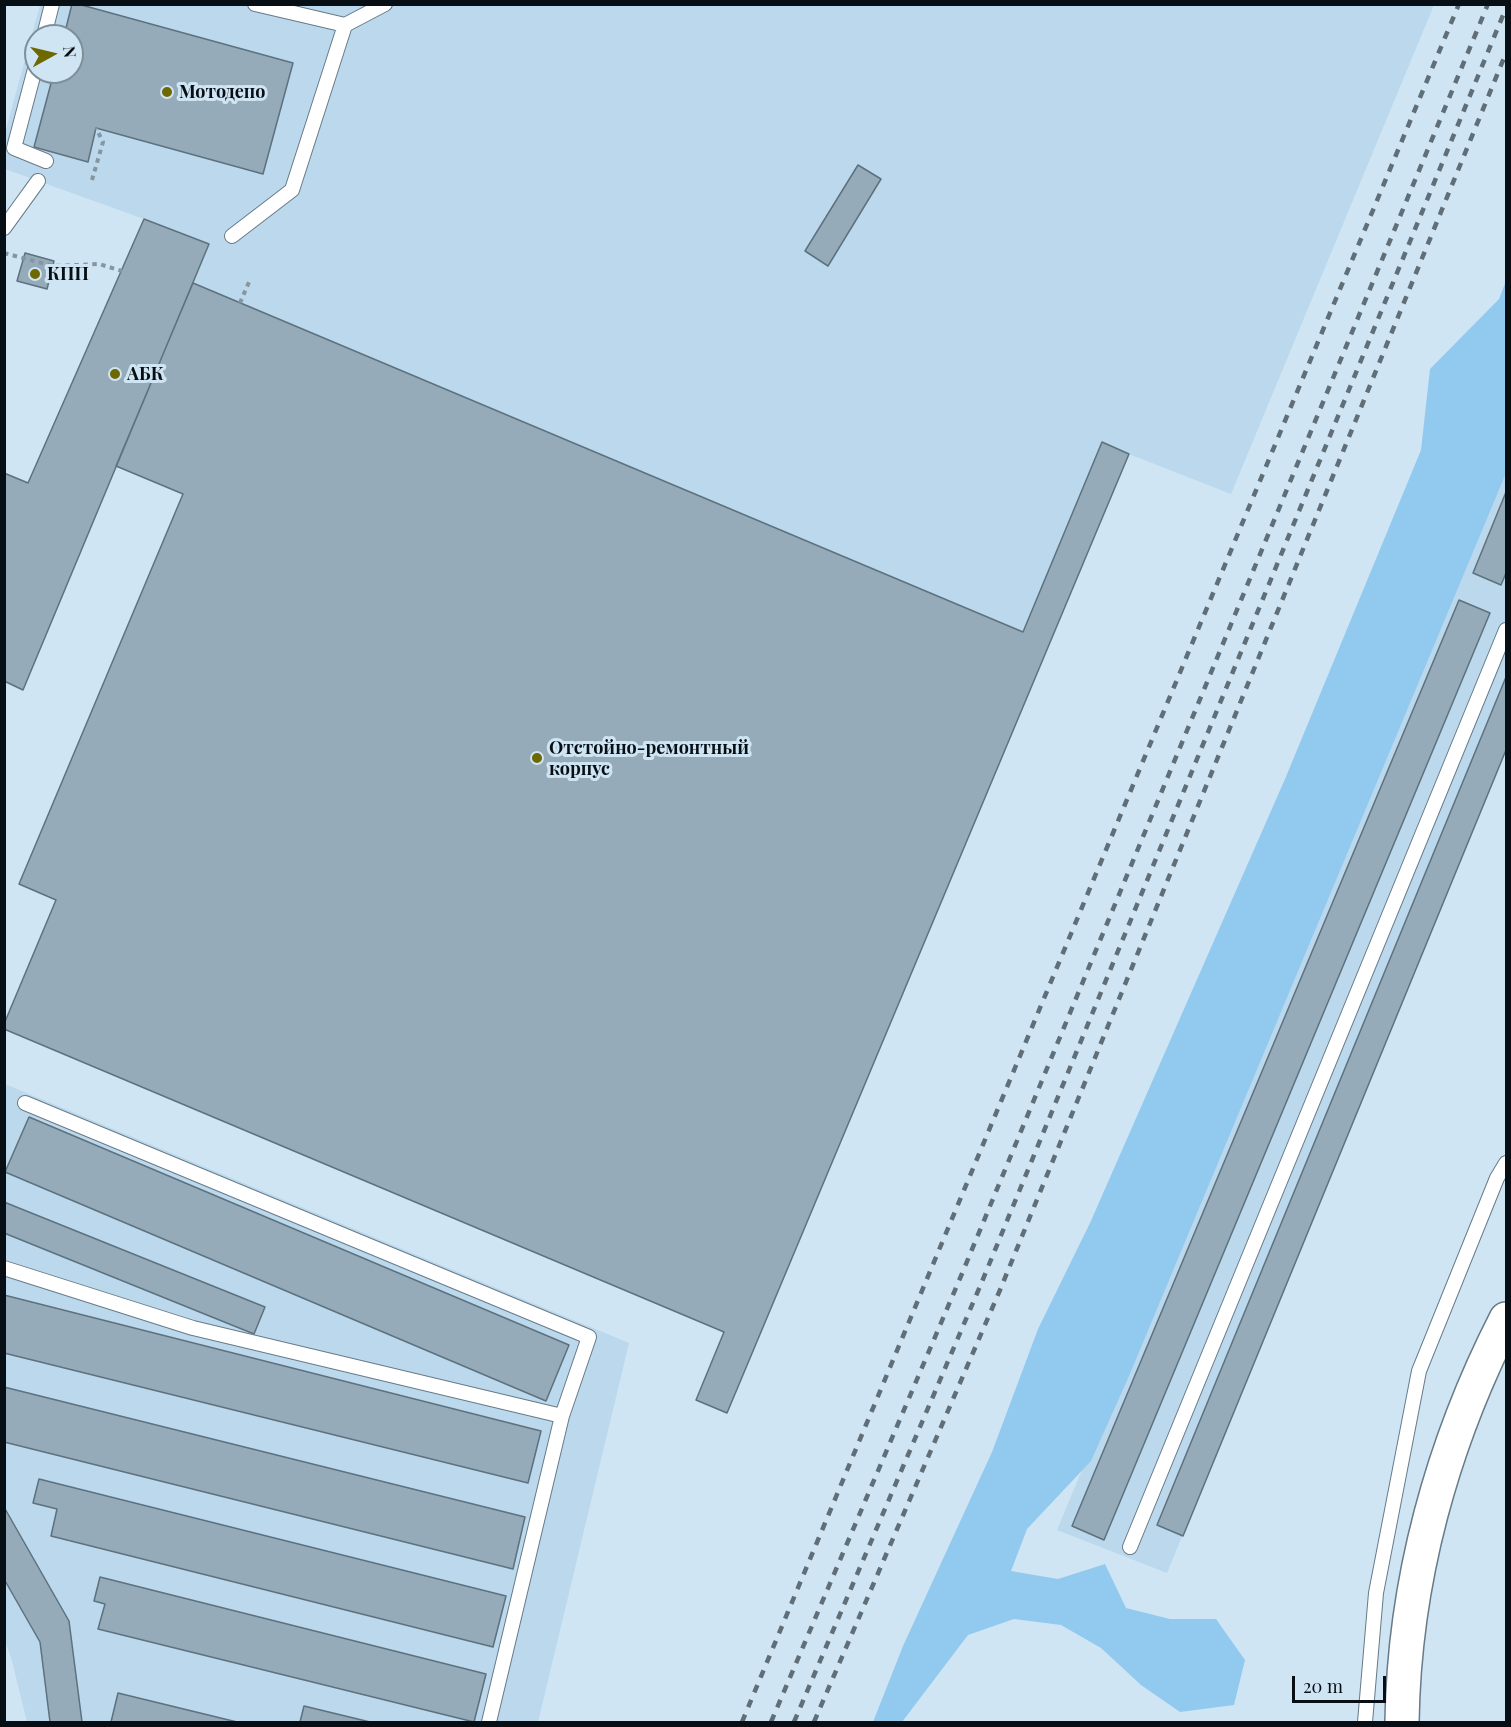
<!DOCTYPE html>
<html>
<head>
<meta charset="utf-8">
<style>
  body { margin:0 }
  #map { position:relative; width:1511px; height:1727px; overflow:hidden; background:#cfe5f4; font-family:"Playfair Display",serif }
  canvas { display:block }
  .frame { position:absolute; inset:0; border:6px solid #070f14; pointer-events:none }
  .north { position:absolute; left:24px; top:24px; width:60px; height:60px; box-sizing:border-box; background:#cfe5f4; border:2px solid #7f8f9a; border-radius:50%; rotate:82deg; font-size:16px; font-weight:700; line-height:24px; text-align:center; color:#070f14 }
  .north::after { content:''; display:block; margin:auto; width:21px; height:27px; background:#6d6800; clip-path:polygon(50% 0,100% 100%,50% 72%,0 100%) }
  .scale { position:absolute; left:1292px; top:1676px; width:94px; height:27px; box-sizing:border-box; border:3px solid #070f14; border-top:0; padding-left:8px; font-size:18px; line-height:21px; white-space:nowrap; color:#070f14; -webkit-text-stroke:4px #cfe5f4; paint-order:stroke }
</style>
</head>
<body>
<div id="map">
<canvas width="1511" height="1727"></canvas>
<div class="frame"></div>
<div class="north">N</div>
<div class="scale">20 m</div>
</div>
<script>
const c = document.querySelector('canvas').getContext('2d');
c.lineJoin = 'round';
function paint(path, color) { c.fillStyle = color; c.fill(path, 'evenodd'); }
function trace(path, color, width, dash) { c.strokeStyle = color; c.lineWidth = width; c.lineCap = dash ? 'butt' : 'round'; c.setLineDash(dash || []); c.stroke(path); }
function drawText(font, color, halo, rows, align = 'center') {
  c.font = font + ' "Playfair Display",serif'; c.lineWidth = 6; c.setLineDash([]); c.textBaseline = 'middle'; c.strokeStyle = halo; c.fillStyle = color; for (const [text, x, y, turn = 0] of rows) {
    c.save(); c.translate(x, y); c.rotate((+turn || 0) * Math.PI / 180); c.textAlign = isNaN(turn) ? turn : align; if (halo) c.strokeText(text, 0, 0); c.fillText(text, 0, 0); c.restore();
  }
}
paint(new Path2D(`
  M 40,5 L 1434,5 L 1231,494 L 1129,454 L 727,1413 L 696,1400 L 724,1332 L 5,1029 L 5,1024 L 56,900 L 19,884 L 183,494 L 116,466 L 5,681 L 5,473 L 29,482 L 144,219 L 5,169 L 5,133 ZM 36,36 L 72,36 L 72,72 L 36,72 Z
  M 1506,456 L 1506,750 L 1167,1573 L 1057,1530 Z
  M 5,1084 L 629,1343 L 538,1722 L 27,1722 L 12,1661 L 5,1640 Z`), '#bbd8ec');
paint(new Path2D(`
  M 1506,281 L 1506,473 L 1129,1376 L 1091,1461 L 1027,1529 L 1011,1571 L 1058,1579 L 1105,1564 L 1126,1608 L 1170,1619 L 1216,1619 L 1245,1660 L 1234,1705 L 1180,1712 L 1141,1685 L 1101,1648 L 1061,1625 L 1014,1619 L 968,1635 L 902,1722 L 873,1722 L 903,1646 L 992,1452 L 1038,1329 L 1090,1223 L 1285,779 L 1421,450 L 1430,369 L 1499,299 Z`), '#92caef');
const building = new Path2D(`
  M 72,4 L 78,4 L 293,63 L 263,174 L 96,128 L 88,162 L 34,147 L 54,72 L 72,72 L 72,36 L 64,36 Z
  M 858,165 L 881,179 L 828,266 L 805,251 Z
  M 144,219 L 209,244 L 23,690 L 4,681 L 4,473 L 28,483 Z
  M 25,253 L 54,261 L 47,289 L 17,281 Z
  M 193,283 L 1023,632 L 1102,442 L 1129,454 L 727,1413 L 696,1400 L 724,1332 L 4,1029 L 4,1024 L 56,900 L 19,884 L 183,494 L 116,466 Z
  M 1506,492 L 1506,573 L 1501,585 L 1473,573 Z
  M 1459,600 L 1490,613 L 1104,1540 L 1072,1526 Z
  M 1506,677 L 1506,750 L 1183,1536 L 1157,1525 Z
  M 29,1117 L 569,1345 L 546,1401 L 5,1172 Z
  M 4,1202 L 265,1307 L 254,1334 L 4,1233 Z
  M 4,1295 L 541,1431 L 528,1483 L 4,1353 Z
  M 4,1387 L 525,1517 L 513,1569 L 4,1442 Z
  M 39,1479 L 506,1596 L 493,1647 L 51,1536 L 57,1509 L 33,1503 Z
  M 4,1507 L 69,1621 L 82,1722 L 50,1722 L 40,1642 L 4,1579 Z
  M 100,1577 L 486,1674 L 474,1722 L 98,1629 L 105,1604 L 94,1601 Z
  M 118,1693 L 237,1722 L 111,1722 Z
  M 304,1706 L 370,1722 L 300,1722 Z`);
paint(building, '#95abb9');
trace(building, '#5d717f', 1.5);
const service = new Path2D(`
  M 345,25 L 385,4
  M 44,36 L 52,4
  M 36,65 L 14,148 L 46,161
  M 4,228 L 38,181
  M 232,236 L 292,190 L 345,25 L 255,4
  M 25,1103 L 589,1337 L 562,1416
  M 4,1268 L 193,1328 L 562,1416 L 489,1722
  M 1130,1547 L 1506,630
  M 1365,1722 L 1376,1593 L 1419,1371 L 1497,1178 L 1506,1163`);
const primary = new Path2D(`
  M 1402,1722 C 1404,1582 1442,1444 1506,1319`);
trace(service, '#677b89', 16);
trace(primary, '#677b89', 36);
trace(new Path2D(`
  M 92,180 L 103,142 L 96,128
  M 4,253 L 53,266 L 99,264 L 122,271
  M 240,303 L 249,282`), '#8596a1', 4, [4.5, 4.5]);
trace(service, '#fff', 14);
trace(primary, '#fff', 33);
trace(new Path2D(`
  M 742,1722 L 1459,4
  M 771,1722 L 961,1276 L 1488,4
  M 794,1722 L 981,1284 L 1506,8
  M 814,1722 L 1000,1290 L 1506,53`), '#5f6e77', 4.5, [8, 8]);
for (const [x, y, r, color] of [
  [167,92,6,"#6d6800"],
  [35,274,6,"#6d6800"],
  [115,374,6,"#6d6800"],
  [537,758,6,"#6d6800"]
]) { const dot = new Path2D(); dot.arc(x, y, r, 0, 2 * Math.PI); c.fillStyle = color; c.fill(dot); trace(dot, '#cfe5f4', 2); }
drawText('bold 18px', '#070f14', '#cfe5f4', [
  ["Мотодепо",179,92],
  ["КПП",47,274],
  ["АБК",127,374],
  ["Отстойно-ремонтный",549,748],
  ["корпус",549,769]
], 'left');
</script>
</body>
</html>
